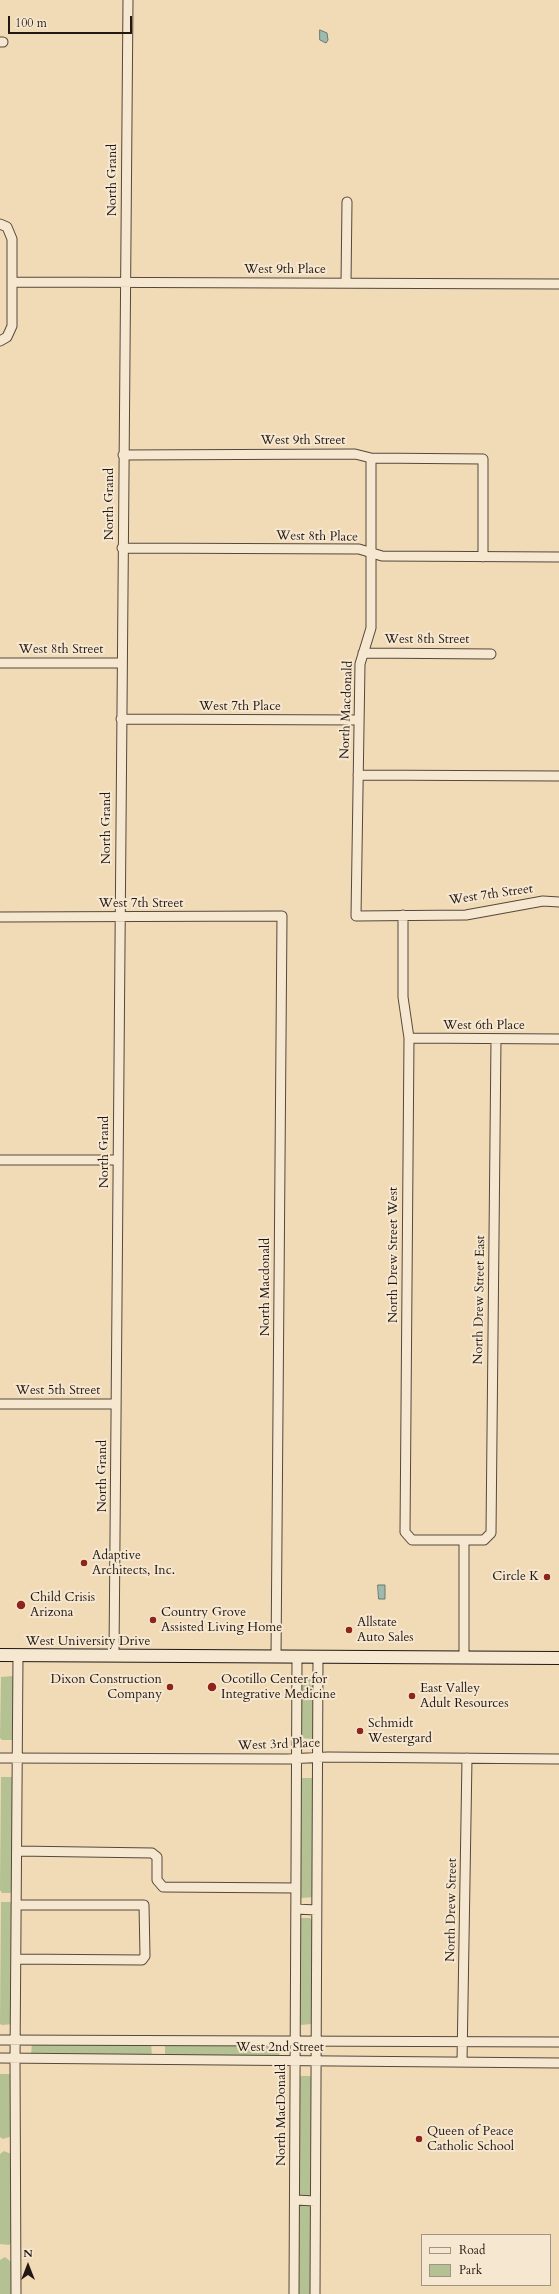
<!DOCTYPE html>
<html>
<head>
<meta charset="utf-8">
<style>
  body { margin:0 }
  #map { position:relative; width:559px; height:2294px; overflow:hidden; background:#f1dab6; font-family:Cardo,serif }
  canvas { display:block }
  .legend { position:absolute; left:421px; top:2234px; width:130px; height:52px; box-sizing:border-box; background:#f6e7d0; border:1px solid #a19484; margin:0; padding:5px 7px; list-style:none; font-size:12px; color:#221712 }
  .legend li { display:flex; align-items:center; gap:8px; height:20px }
  .legend b { width:20px; border:1px solid #a19484 }
  .north { position:absolute; left:8px; top:2246px; width:40px; height:40px; -webkit-text-stroke:3px #f6e7d0; paint-order:stroke; rotate:0deg; font-size:11px; font-weight:700; line-height:16px; text-align:center; color:#221712 }
  .north::after { content:''; display:block; margin:auto; width:14px; height:18px; background:#221712; clip-path:polygon(50% 0,100% 100%,50% 72%,0 100%) }
  .scale { position:absolute; left:8px; top:16px; width:124px; height:18px; box-sizing:border-box; border:2px solid #221712; border-top:0; padding-left:5px; font-size:12px; line-height:14px; white-space:nowrap; color:#221712; -webkit-text-stroke:3px #f6e7d0; paint-order:stroke }
</style>
</head>
<body>
<div id="map">
<canvas width="559" height="2294"></canvas>
<ul class="legend">
<li><b style="height:5px;background:#f6e7d0"></b>Road</li>
<li><b style="height:11px;background:#b4c192"></b>Park</li>
</ul>
<div class="north">N</div>
<div class="scale">100 m</div>
</div>
<script>
const c = document.querySelector('canvas').getContext('2d');
c.lineJoin = 'round';
function paint(path, color) { c.fillStyle = color; c.fill(path, 'evenodd'); }
function trace(path, color, width, dash) { c.strokeStyle = color; c.lineWidth = width; c.lineCap = dash ? 'butt' : 'round'; c.setLineDash(dash || []); c.stroke(path); }
function drawText(font, color, halo, rows, align = 'center') {
  c.font = font + ' Cardo,serif'; c.lineWidth = 4; c.setLineDash([]); c.textBaseline = 'middle'; c.strokeStyle = halo; c.fillStyle = color; for (const [text, x, y, turn = 0] of rows) {
    c.save(); c.translate(x, y); c.rotate((+turn || 0) * Math.PI / 180); c.textAlign = isNaN(turn) ? turn : align; if (halo) c.strokeText(text, 0, 0); c.fillText(text, 0, 0); c.restore();
  }
}
paint(new Path2D(`
  M 13,1676 L 14,1740 L 2,1740 L 0,1738 L 1,1677 Z
  M 301,1677 L 314,1677 L 314,1739 L 300,1738 Z
  M 1,1777 L 13,1777 L 13,1891 L 10,1893 L 2,1893 L 0,1890 Z
  M 300,1778 L 313,1778 L 314,1782 L 313,1897 L 301,1898 L 299,1895 Z
  M 1,1902 L 12,1902 L 13,2024 L 2,2025 L 0,2024 Z
  M 301,1918 L 310,1918 L 312,1921 L 311,2024 L 301,2025 L 298,2022 Z
  M 32,2042 L 151,2044 L 152,2056 L 31,2056 Z
  M 165,2043 L 280,2045 L 279,2057 L 165,2057 Z
  M 0,2074 L 11,2074 L 12,2136 L 3,2139 L 0,2137 Z
  M 301,2076 L 310,2076 L 312,2079 L 310,2196 L 299,2196 L 298,2193 L 299,2079 Z
  M 4,2151 L 11,2154 L 12,2241 L 9,2245 L 0,2244 L 0,2154 Z
  M 301,2204 L 312,2206 L 311,2294 L 297,2294 L 298,2207 Z
  M 5,2257 L 11,2262 L 11,2294 L 0,2294 L 0,2260 Z`), '#b4c192');
const water = new Path2D(`
  M 320,30 L 327,33 L 328,40 L 326,43 L 320,40 Z
  M 378,1585 L 385,1585 L 385,1599 L 379,1599 Z`);
paint(water, '#9bbbaf');
trace(water, '#6b7970', 1);
const street = new Path2D(`
  M 0,42 L 3,42
  M 0,224 L 7,227 L 12,239 L 12,326 L 7,337 L 0,341
  M 12,282 L 559,284
  M 346,283 L 347,202
  M 123,455 L 355,454 L 371,458 L 483,459 L 483,557
  M 371,458 L 371,628 L 360,664 L 356,916 L 466,915 L 543,901 L 559,902
  M 122,548 L 359,549 L 382,556 L 559,557
  M 363,653 L 491,654
  M 0,663 L 122,663
  M 121,719 L 359,720
  M 358,775 L 559,776
  M 403,915 L 403,997 L 409,1038 L 405,1532 L 412,1540 L 484,1540 L 491,1533 L 496,1039
  M 0,917 L 282,916 L 276,1657
  M 409,1038 L 559,1039
  M 0,1160 L 118,1160
  M 0,1404 L 116,1404
  M 464,1540 L 464,1657
  M 114,1656 L 128,0
  M 0,1758 L 287,1759 L 328,1757 L 559,1759
  M 17,1851 L 152,1853 L 157,1857 L 157,1880 L 163,1887 L 296,1888
  M 296,1909 L 316,1910
  M 16,1959 L 142,1960 L 145,1956 L 144,1905 L 16,1905
  M 0,2040 L 559,2042
  M 0,2058 L 559,2063
  M 462,2062 L 467,1758
  M 295,2200 L 315,2201
  M 16,2294 L 15,2059 L 18,1656
  M 294,2294 L 297,1658
  M 315,2294 L 318,1658`);
const secondary = new Path2D(`
  M 0,1655 L 559,1658`);
trace(street, '#56483b', 11);
trace(secondary, '#221712', 14);
trace(street, '#f6e7d0', 9);
trace(secondary, '#f6e7d0', 12);
for (const [x, y, r, color] of [
  [84,1563,4,"#8f2418"],
  [547,1577,4,"#8f2418"],
  [21,1605,5,"#8f2418"],
  [153,1620,4,"#8f2418"],
  [349,1630,4,"#8f2418"],
  [170,1687,4,"#8f2418"],
  [212,1687,5,"#8f2418"],
  [412,1696,4,"#8f2418"],
  [360,1731,4,"#8f2418"],
  [419,2139,4,"#8f2418"]
]) { const dot = new Path2D(); dot.arc(x, y, r, 0, 2 * Math.PI); c.fillStyle = color; c.fill(dot); trace(dot, '#f6e7d0', 1.5); }
drawText('13px', '#221712', '#f6e7d0', [
  ["North Grand",113,180,-90],
  ["West 9th Place",285,270],
  ["West 9th Street",303,441],
  ["North Grand",110,504,-90],
  ["West 8th Place",317,537,1],
  ["West 8th Street",427,640],
  ["West 8th Street",61,650],
  ["West 7th Place",240,707],
  ["North Macdonald",347,710,-88],
  ["North Grand",107,828,-90],
  ["West 7th Street",491,895,-8],
  ["West 7th Street",141,904],
  ["West 6th Place",484,1026],
  ["North Grand",105,1152,-90],
  ["North Drew Street West",394,1255,-90],
  ["North Macdonald",266,1287,-90],
  ["North Drew Street East",480,1300,-89],
  ["West 5th Street",58,1391],
  ["North Grand",103,1476,-90],
  ["West University Drive",88,1642],
  ["West 3rd Place",279,1745,-2],
  ["North Drew Street",452,1910,-89],
  ["West 2nd Street",280,2048],
  ["North MacDonald",282,2115,-90]
]);
drawText('13px', '#221712', '#f6e7d0', [
  ["Adaptive",92,1556],
  ["Architects, Inc.",92,1571],
  ["Circle K",539,1577,"right"],
  ["Child Crisis",30,1598],
  ["Arizona",30,1613],
  ["Country Grove",161,1613],
  ["Assisted Living Home",161,1628],
  ["Allstate",357,1623],
  ["Auto Sales",357,1638],
  ["Dixon Construction",162,1680,"right"],
  ["Company",162,1695,"right"],
  ["Ocotillo Center for",221,1680],
  ["Integrative Medicine",221,1695],
  ["East Valley",420,1689],
  ["Adult Resources",420,1704],
  ["Schmidt",368,1724],
  ["Westergard",368,1739],
  ["Queen of Peace",427,2132],
  ["Catholic School",427,2147]
], 'left');
</script>
</body>
</html>
